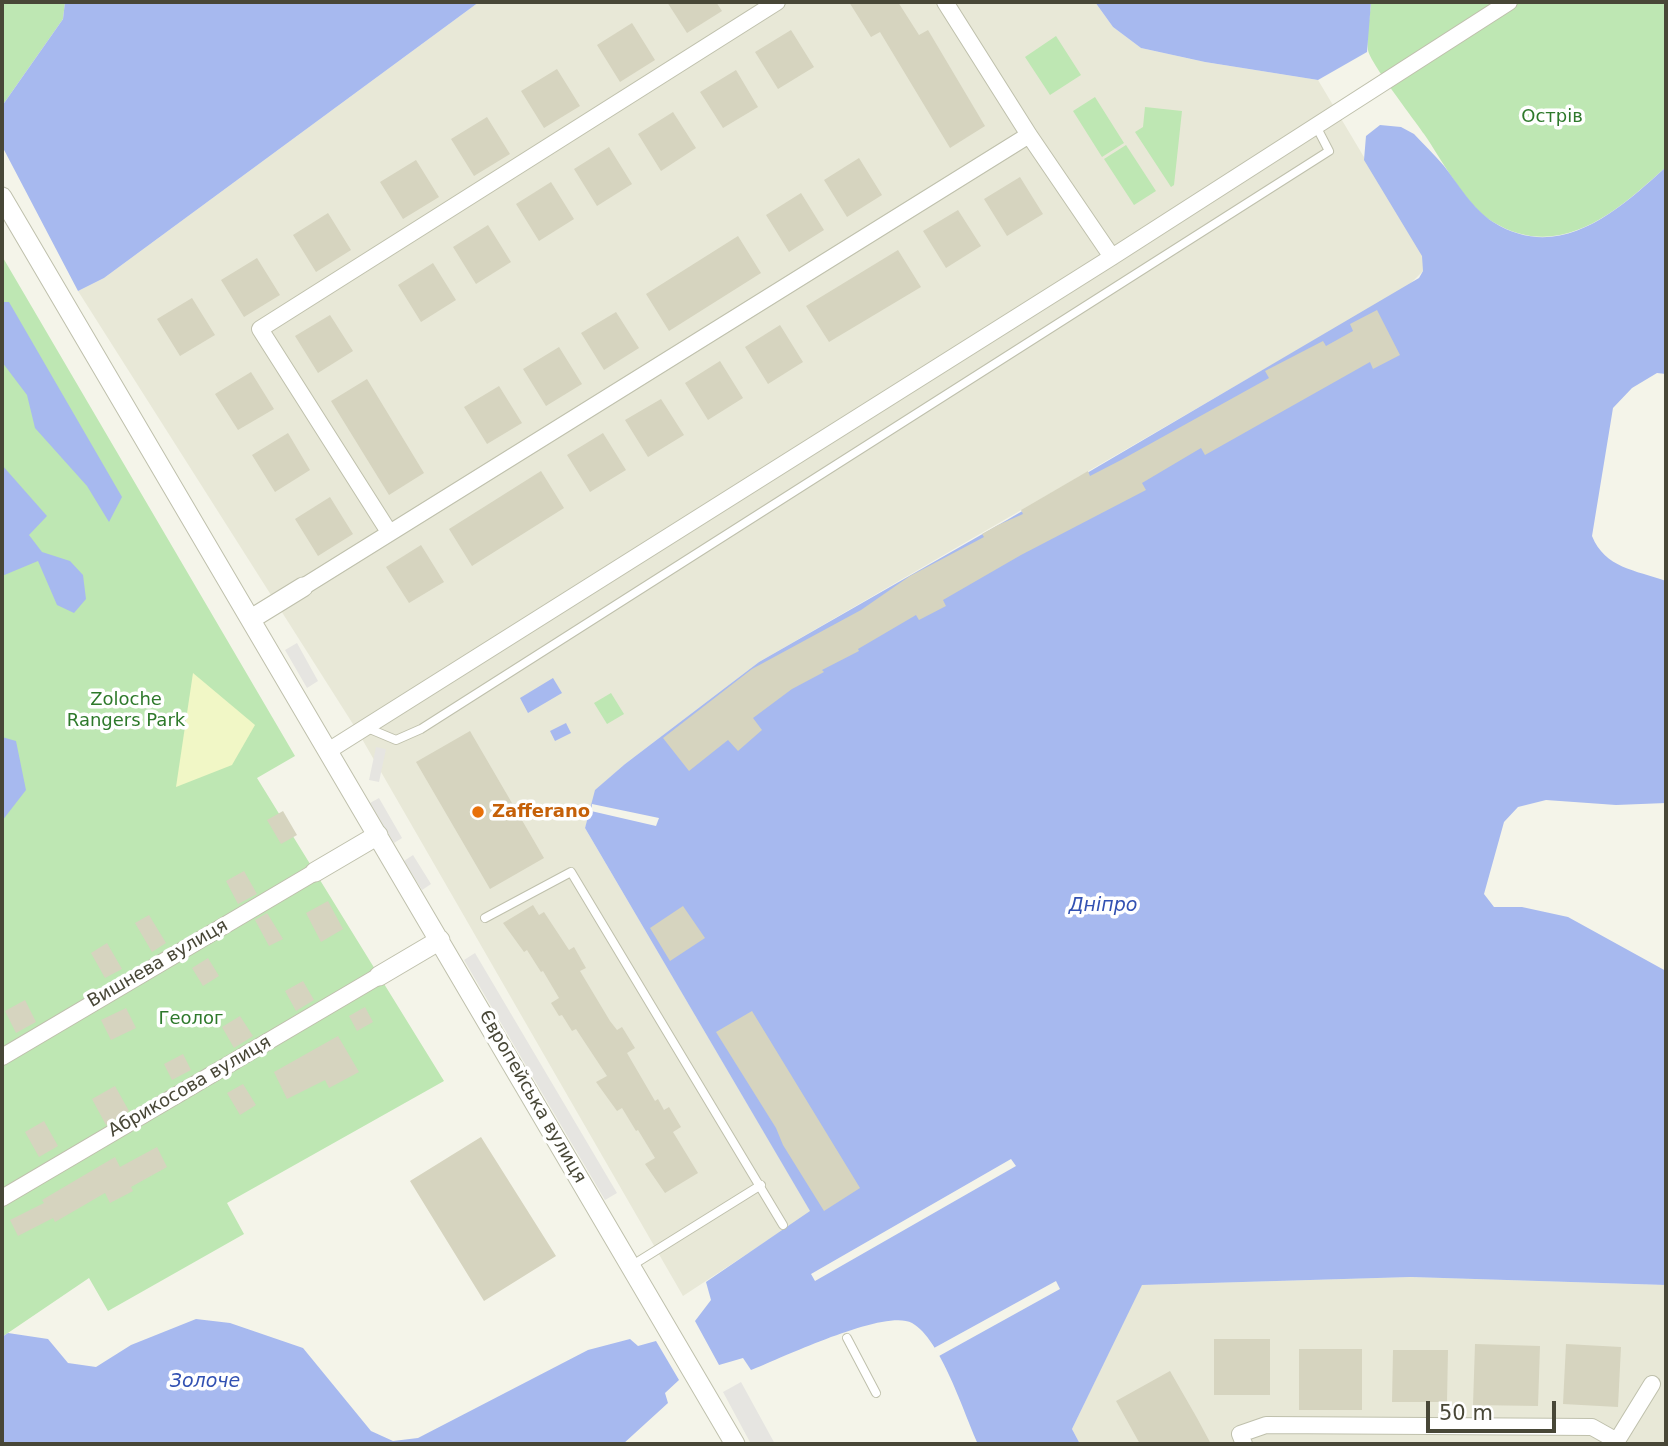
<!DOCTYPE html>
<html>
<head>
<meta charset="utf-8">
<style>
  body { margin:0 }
  #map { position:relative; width:1668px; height:1446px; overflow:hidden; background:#f4f4e9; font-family:"DejaVu Sans",sans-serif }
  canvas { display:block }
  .frame { position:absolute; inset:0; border:4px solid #484737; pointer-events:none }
  .scale { position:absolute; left:1426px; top:1401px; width:130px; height:32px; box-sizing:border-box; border:4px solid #484737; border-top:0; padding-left:9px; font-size:21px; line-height:24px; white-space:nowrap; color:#484737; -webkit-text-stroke:5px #fff; paint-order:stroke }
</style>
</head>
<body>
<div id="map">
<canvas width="1668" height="1446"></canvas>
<div class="frame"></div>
<div class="scale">50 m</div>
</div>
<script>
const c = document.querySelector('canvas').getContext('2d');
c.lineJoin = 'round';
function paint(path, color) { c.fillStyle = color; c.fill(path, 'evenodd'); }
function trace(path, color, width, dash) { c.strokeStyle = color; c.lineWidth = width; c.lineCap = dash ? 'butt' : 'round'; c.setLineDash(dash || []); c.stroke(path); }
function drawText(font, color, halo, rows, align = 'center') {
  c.font = font + ' "DejaVu Sans",sans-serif'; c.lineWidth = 7; c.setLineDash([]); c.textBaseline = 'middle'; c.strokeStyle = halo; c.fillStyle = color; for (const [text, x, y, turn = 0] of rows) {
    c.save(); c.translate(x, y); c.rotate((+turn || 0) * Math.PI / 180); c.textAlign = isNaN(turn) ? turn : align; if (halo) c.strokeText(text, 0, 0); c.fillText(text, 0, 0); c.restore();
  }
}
paint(new Path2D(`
  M 479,2 L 1095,2 L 1113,27 L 1141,48 L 1205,62 L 1318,80 L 1423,256 L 1423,271 L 1408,286 L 759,662 L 625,764 L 596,790 L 585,828 L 811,1212 L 683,1296 L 358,732 L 78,291 L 104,278 Z
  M 1411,1277 L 1666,1285 L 1666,1444 L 1080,1444 L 1072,1429 L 1141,1285 Z`), '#e8e8d7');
paint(new Path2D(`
  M 2,2 L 65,2 L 63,19 L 2,106 Z
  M 1371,2 L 1666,2 L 1666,167 C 1618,210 1561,263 1493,222 C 1466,206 1442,160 1424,134 C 1414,119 1370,63 1368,50 C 1366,35 1370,17 1371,2 Z
  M 1056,36 L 1081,75 L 1050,95 L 1025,57 Z
  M 1095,97 L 1124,143 L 1102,157 L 1073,111 Z
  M 1145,107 L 1182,111 L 1174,185 L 1171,187 L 1135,132 L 1143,127 Z
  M 1126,145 L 1156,191 L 1134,205 L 1104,159 Z
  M 2,256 L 295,756 L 257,778 L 444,1081 L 227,1203 L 244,1234 L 108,1311 L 89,1278 L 2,1337 Z
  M 611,693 L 624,714 L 607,724 L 594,703 Z`), '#bee7b3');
paint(new Path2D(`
  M 193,673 L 255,725 L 232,765 L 176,787 Z`), '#f1f7c6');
paint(new Path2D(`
  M 297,643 L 318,681 L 307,688 L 285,650 Z
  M 376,747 L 386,749 L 379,782 L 369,780 Z
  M 379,798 L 402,838 L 394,843 L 370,803 Z
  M 413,855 L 431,884 L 422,890 L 404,861 Z
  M 475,953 L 617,1193 L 605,1200 L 464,960 Z
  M 741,1382 L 775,1444 L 751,1444 L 723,1392 Z`), '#e6e5e1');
paint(new Path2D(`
  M 65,2 L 479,2 L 104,278 L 78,291 L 2,146 L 2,106 L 63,19 Z
  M 1095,2 L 1371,2 L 1367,52 L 1318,80 L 1205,62 L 1141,48 L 1113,27 Z
  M 1380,125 L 1401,127 L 1414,134 C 1424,145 1435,155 1444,166 C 1458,184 1473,209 1493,222 C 1560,264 1619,210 1666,167 L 1666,374 L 1657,373 L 1632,388 L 1613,408 L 1592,536 C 1605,568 1635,570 1666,581 L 1666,803 L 1616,805 L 1546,800 L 1518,807 L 1504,822 L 1484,894 L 1494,907 L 1522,907 L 1568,917 L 1666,971 L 1666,1285 L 1411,1277 L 1142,1285 L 1072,1429 L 1080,1444 L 978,1444 C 964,1414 941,1339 912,1323 C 885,1308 782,1358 751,1370 L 743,1358 L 719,1365 L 695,1321 L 711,1300 L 706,1282 L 810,1211 L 585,828 L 595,790 L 625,764 L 759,662 L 1007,520 L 1419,278 L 1423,271 L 1422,256 L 1364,160 L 1366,136 Z
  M 2,302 L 9,302 L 122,497 L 109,522 L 87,486 L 35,428 L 27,395 L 2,362 Z
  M 2,465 L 47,516 L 29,535 L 42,552 L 70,561 L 83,575 L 86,599 L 74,613 L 57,605 L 38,561 L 2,576 Z
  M 553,678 L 562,693 L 528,713 L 520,698 Z
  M 566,723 L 571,733 L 555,741 L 550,731 Z
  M 2,737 L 16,741 L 26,790 L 2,821 Z
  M 196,1319 L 230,1323 L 303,1348 L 371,1431 L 393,1441 L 418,1438 L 588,1350 L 630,1339 L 638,1346 L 656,1341 L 679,1380 L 665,1393 L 668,1403 L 623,1444 L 2,1444 L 2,1337 L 8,1333 L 48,1339 L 68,1363 L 96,1367 L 131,1345 Z`), '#a7b9ef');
paint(new Path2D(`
  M 592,804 L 659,818 L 656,826 L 591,811 Z
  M 1011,1159 L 1016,1166 L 815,1281 L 811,1274 Z
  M 1056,1281 L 1060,1289 L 939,1356 L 934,1348 Z`), '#f4f4e9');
paint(new Path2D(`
  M 667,2 L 716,2 L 722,11 L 687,33 Z
  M 849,2 L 898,2 L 919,35 L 928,30 L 985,126 L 950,148 L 880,32 L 871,37 Z
  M 632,23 L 655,60 L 620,82 L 597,45 Z
  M 791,30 L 814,67 L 778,89 L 755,52 Z
  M 557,69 L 580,106 L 544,128 L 521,91 Z
  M 736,70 L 758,107 L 723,128 L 700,92 Z
  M 673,112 L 696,148 L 661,171 L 638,134 Z
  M 487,117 L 510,154 L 474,176 L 451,139 Z
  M 609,147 L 632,184 L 597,206 L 574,169 Z
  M 859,158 L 882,195 L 847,217 L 824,180 Z
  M 416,160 L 439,197 L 403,219 L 380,182 Z
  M 1020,177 L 1043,214 L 1007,236 L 984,199 Z
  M 551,182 L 574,219 L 539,241 L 516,204 Z
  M 801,193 L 824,230 L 789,252 L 766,215 Z
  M 958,210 L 981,246 L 946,268 L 923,231 Z
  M 328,213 L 351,250 L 316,272 L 293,235 Z
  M 488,225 L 511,262 L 476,284 L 453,247 Z
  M 738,236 L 761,273 L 669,331 L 646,294 Z
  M 898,250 L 921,287 L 829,342 L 806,306 Z
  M 257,258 L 280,295 L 244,317 L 221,280 Z
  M 433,263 L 456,300 L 421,322 L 398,285 Z
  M 192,298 L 215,335 L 180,356 L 157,319 Z
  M 1377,310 L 1400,355 L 1373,369 L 1370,362 L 1205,455 L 1201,448 L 1142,483 L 1146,490 L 1021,555 L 943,600 L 946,606 L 919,620 L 916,615 L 858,649 L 859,651 L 822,670 L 824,672 L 792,689 L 753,718 L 762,730 L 738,751 L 728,740 L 689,771 L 663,738 L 752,669 L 861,610 L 910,576 L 984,537 L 982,534 L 998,525 L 1023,514 L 1021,510 L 1076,478 L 1088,471 L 1090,476 L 1121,460 L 1269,378 L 1265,371 L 1323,341 L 1326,346 L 1353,331 L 1350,324 Z
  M 616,312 L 639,348 L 604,370 L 581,333 Z
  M 330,315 L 353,351 L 318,373 L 295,336 Z
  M 780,325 L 803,362 L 768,384 L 745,347 Z
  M 559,347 L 582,384 L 546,406 L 523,369 Z
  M 720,361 L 743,398 L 708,420 L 685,383 Z
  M 251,372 L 274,409 L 238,430 L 215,394 Z
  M 367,379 L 424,473 L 389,495 L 331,401 Z
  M 499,386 L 522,423 L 487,444 L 464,407 Z
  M 661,399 L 684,435 L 648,457 L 625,420 Z
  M 288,433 L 310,470 L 275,492 L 252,455 Z
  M 603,433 L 626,470 L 590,492 L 567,455 Z
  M 541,471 L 564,508 L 472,566 L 449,529 Z
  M 330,497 L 353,534 L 318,556 L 295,519 Z
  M 421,545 L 444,582 L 409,603 L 386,567 Z
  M 470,731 L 544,858 L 490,889 L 416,762 Z
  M 283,811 L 297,835 L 281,844 L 267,820 Z
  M 244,871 L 257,894 L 238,904 L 226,881 Z
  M 328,901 L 343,929 L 321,942 L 306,913 Z
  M 533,905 L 539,915 L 544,912 L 569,950 L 574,947 L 586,968 L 580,971 L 610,1021 L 617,1030 L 622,1027 L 635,1048 L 627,1053 L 655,1101 L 658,1099 L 664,1110 L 669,1107 L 681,1127 L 673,1132 L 698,1173 L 665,1193 L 645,1164 L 655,1158 L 638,1130 L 636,1131 L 622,1108 L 617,1111 L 596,1082 L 607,1076 L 576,1029 L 572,1031 L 562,1015 L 559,1016 L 551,1003 L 559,998 L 543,971 L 541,972 L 527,950 L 524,952 L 503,923 Z
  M 683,906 L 705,938 L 670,961 L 650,928 Z
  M 267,913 L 283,939 L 269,946 L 255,920 Z
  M 149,915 L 166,943 L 152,952 L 135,923 Z
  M 107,943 L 122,969 L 105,978 L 91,953 Z
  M 208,958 L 219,976 L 203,986 L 192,968 Z
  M 303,981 L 314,1000 L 296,1011 L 285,991 Z
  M 25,1000 L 36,1022 L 16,1033 L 5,1011 Z
  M 365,1007 L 373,1022 L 357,1031 L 349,1016 Z
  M 126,1008 L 136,1028 L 111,1040 L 101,1020 Z
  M 752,1011 L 860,1188 L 824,1211 L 783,1145 L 776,1128 L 716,1032 Z
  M 240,1016 L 253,1036 L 234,1048 L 222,1027 Z
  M 338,1036 L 359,1072 L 329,1088 L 325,1080 L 287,1099 L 274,1072 Z
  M 183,1054 L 191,1070 L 172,1080 L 164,1064 Z
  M 243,1084 L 256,1105 L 240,1115 L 227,1093 Z
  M 115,1086 L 129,1111 L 106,1125 L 92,1099 Z
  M 44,1121 L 58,1146 L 39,1157 L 25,1132 Z
  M 481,1137 L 556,1256 L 484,1301 L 410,1181 Z
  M 157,1147 L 167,1167 L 131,1187 L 133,1191 L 110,1203 L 105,1193 L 55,1222 L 53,1218 L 18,1236 L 10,1220 L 44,1203 L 42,1200 L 115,1157 L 120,1167 Z
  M 1214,1339 L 1270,1339 L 1270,1395 L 1214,1395 Z
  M 1475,1344 L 1540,1346 L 1538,1406 L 1473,1405 Z
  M 1566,1344 L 1621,1347 L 1618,1407 L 1563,1404 Z
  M 1299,1349 L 1362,1349 L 1362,1410 L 1299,1410 Z
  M 1393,1350 L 1448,1350 L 1447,1402 L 1392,1402 Z
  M 1170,1371 L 1197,1418 L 1211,1444 L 1140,1444 L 1116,1401 Z`), '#d6d4bf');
const service = new Path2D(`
  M 365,727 L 396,740 L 421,729 L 1329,151 L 1316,126
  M 485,918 L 571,872 L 783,1225
  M 631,1266 L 761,1185
  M 847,1338 L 876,1393`);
const minor = new Path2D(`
  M 945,2 L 1029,135 L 1112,257
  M 389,532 L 260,329 L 777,2
  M 303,587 L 1029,135
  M 328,751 L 1112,257 L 1509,2
  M 2,1057 L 315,872
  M 2,1198 L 379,976
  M 1244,1444 L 1240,1434 L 1266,1425 L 1592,1427 L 1617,1441
  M 1615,1444 L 1652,1384`);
const tertiary = new Path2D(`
  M 2,197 L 735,1444
  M 251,619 L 303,587
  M 315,872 L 378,835
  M 379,976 L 440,940`);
trace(service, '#bfc0ac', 10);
trace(minor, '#bfc0ac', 18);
trace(tertiary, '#bfc0ac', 21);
trace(service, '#fff', 8);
trace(minor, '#fff', 16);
trace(tertiary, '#fff', 19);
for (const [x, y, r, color] of [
  [478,812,7,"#e8710a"]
]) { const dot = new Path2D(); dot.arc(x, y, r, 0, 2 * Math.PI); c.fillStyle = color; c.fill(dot); trace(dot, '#fff', 2.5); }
drawText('18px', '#2e792b', '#fff', [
  ["Острів",1552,117],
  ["Zoloche",126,700],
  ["Rangers Park",126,721],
  ["Геолог",191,1019]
]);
drawText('bold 18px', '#c56008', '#fff', [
  ["Zafferano",492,812]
], 'left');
drawText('18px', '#484737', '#fff', [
  ["Вишнева вулиця",158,964,-30],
  ["Абрикосова вулиця",190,1087,-30],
  ["Європейська вулиця",532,1097,60]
]);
drawText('italic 19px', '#3251b2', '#fff', [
  ["Дніпро",1103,906],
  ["Золоче",205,1382]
]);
</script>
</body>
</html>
